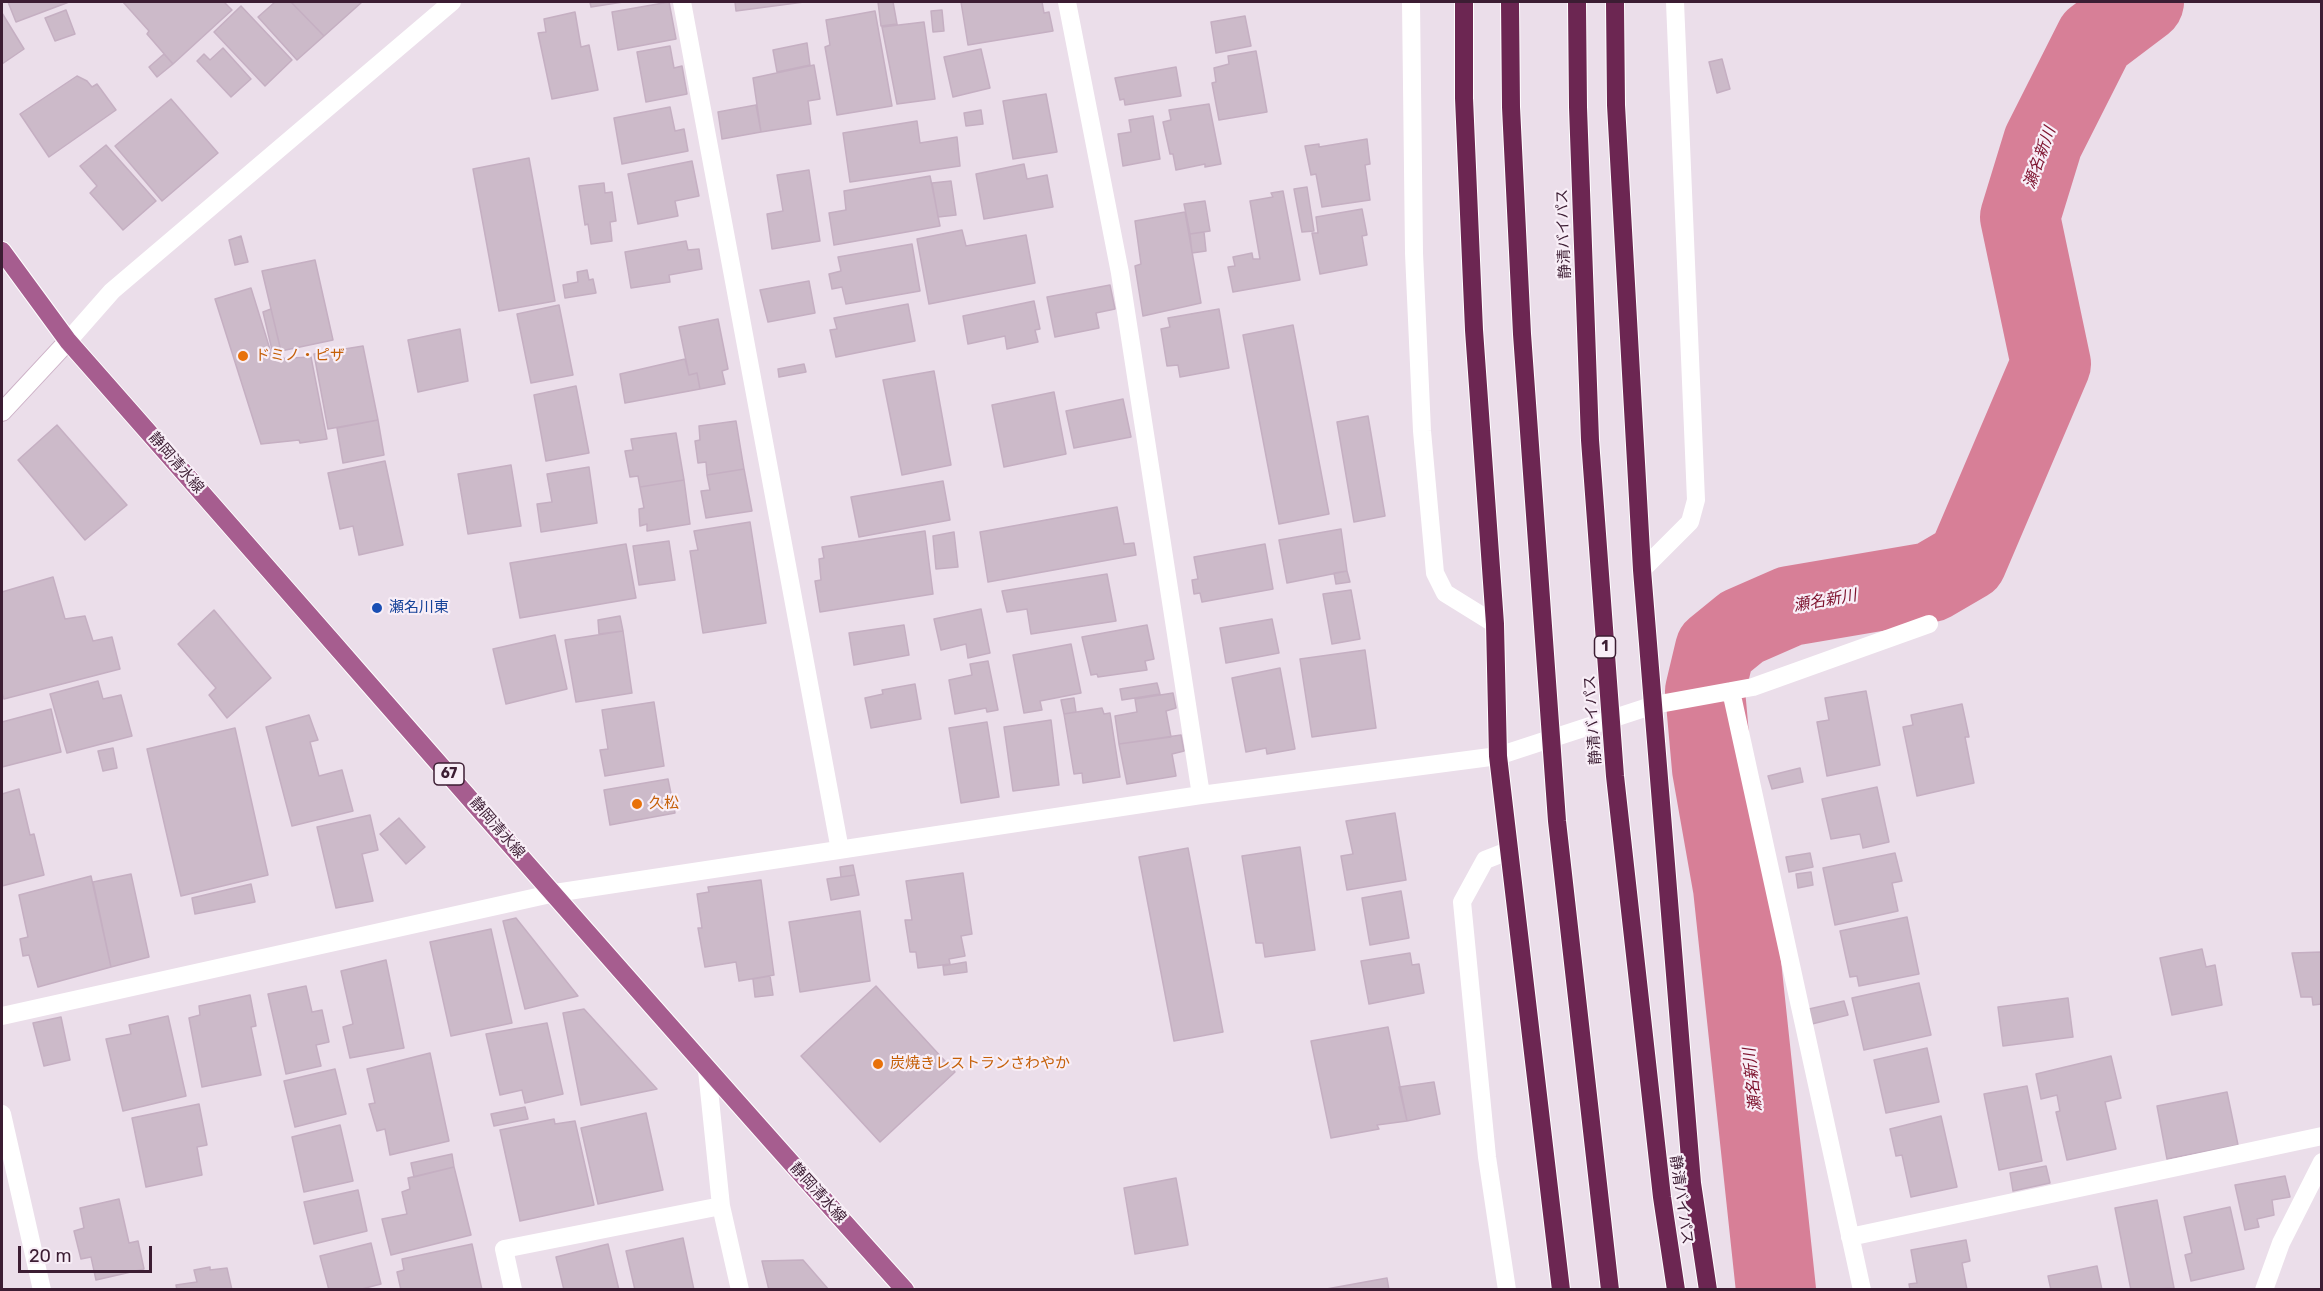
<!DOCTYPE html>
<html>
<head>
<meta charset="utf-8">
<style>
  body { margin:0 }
  #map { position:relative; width:2323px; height:1291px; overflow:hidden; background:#ebdeea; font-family:Rubik,sans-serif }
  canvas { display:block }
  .frame { position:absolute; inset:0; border:3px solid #3c1d33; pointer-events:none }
  .scale { position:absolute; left:18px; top:1246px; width:134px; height:27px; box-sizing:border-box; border:3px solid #3c1d33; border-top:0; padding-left:8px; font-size:18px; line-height:21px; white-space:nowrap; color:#3c1d33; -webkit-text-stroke:4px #f8eef7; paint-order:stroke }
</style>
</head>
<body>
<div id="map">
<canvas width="2323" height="1291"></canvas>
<div class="frame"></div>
<div class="scale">20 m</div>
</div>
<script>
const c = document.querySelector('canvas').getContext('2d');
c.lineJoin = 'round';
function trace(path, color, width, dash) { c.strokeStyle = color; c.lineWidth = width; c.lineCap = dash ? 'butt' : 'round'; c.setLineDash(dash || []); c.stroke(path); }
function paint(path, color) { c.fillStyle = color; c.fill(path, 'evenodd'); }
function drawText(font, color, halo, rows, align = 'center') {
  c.font = font + ' Rubik,"Noto Sans JP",sans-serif'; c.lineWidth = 4.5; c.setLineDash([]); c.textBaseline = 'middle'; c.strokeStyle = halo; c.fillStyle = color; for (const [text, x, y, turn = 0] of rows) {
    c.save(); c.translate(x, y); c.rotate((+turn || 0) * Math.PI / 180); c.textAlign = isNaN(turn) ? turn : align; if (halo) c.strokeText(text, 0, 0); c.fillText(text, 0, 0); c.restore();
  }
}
trace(new Path2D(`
  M 1776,1290 L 1733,888 L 1712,769 L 1705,691 L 1715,649 L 1742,627 L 1790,606 L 1931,582 L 1967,561 L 2051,364 L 2020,217 L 2043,142 L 2095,39 L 2144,2`), '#d77f97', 80);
const building = new Path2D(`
  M 8,2 L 69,2 L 16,22 Z
  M 123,2 L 224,2 L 232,10 L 173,64 L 147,34 L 149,31 Z
  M 275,2 L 291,2 L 324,36 L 297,60 L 258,17 Z
  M 291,2 L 362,2 L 324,36 Z
  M 590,2 L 623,2 L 591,7 Z
  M 669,2 L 676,39 L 618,50 L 612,12 Z
  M 735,2 L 804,2 L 736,11 Z
  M 878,2 L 893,2 L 897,24 L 881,26 Z
  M 961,2 L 1042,2 L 1044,13 L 1049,12 L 1053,31 L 968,45 Z
  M 241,6 L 292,60 L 265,86 L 214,32 Z
  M 66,10 L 75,34 L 55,41 L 45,18 Z
  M 942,10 L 944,31 L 933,32 L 931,11 Z
  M 875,11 L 892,106 L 837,115 L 825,47 L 830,45 L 826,20 Z
  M 575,12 L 581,47 L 589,45 L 598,90 L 552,99 L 538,33 L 546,32 L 544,19 Z
  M 2,13 L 24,49 L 2,64 Z
  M 1245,16 L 1251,46 L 1216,53 L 1211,22 Z
  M 924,22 L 935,99 L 897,104 L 882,27 Z
  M 807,43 L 810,65 L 777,72 L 773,50 Z
  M 670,46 L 674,68 L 682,66 L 687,94 L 646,102 L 637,52 Z
  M 223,48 L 251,79 L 231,97 L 197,61 L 204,54 L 210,60 Z
  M 981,49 L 990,88 L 953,97 L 944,57 Z
  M 1256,51 L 1267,112 L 1219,120 L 1212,83 L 1216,82 L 1214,68 L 1229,64 L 1228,56 Z
  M 164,54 L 173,64 L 157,77 L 149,67 Z
  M 1722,59 L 1730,89 L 1717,93 L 1709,62 Z
  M 814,65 L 820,99 L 808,101 L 811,124 L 761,132 L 753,78 Z
  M 1176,67 L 1181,96 L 1125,105 L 1124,99 L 1120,100 L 1115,78 Z
  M 77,76 L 87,81 L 92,87 L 97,84 L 116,110 L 49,157 L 20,114 Z
  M 1046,94 L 1057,152 L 1013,159 L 1003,101 Z
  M 171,99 L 218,153 L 162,201 L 115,146 Z
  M 1209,104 L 1221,164 L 1205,167 L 1205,164 L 1176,170 L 1173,154 L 1170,154 L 1163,122 L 1171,120 L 1169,110 Z
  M 756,105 L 761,132 L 722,139 L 718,112 Z
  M 670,107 L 675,131 L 684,129 L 688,151 L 622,164 L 614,118 Z
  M 981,110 L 983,124 L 966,126 L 964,113 Z
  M 1153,116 L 1160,159 L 1123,166 L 1118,134 L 1131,132 L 1129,120 Z
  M 917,121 L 920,143 L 957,137 L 960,166 L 850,182 L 843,133 Z
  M 1367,139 L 1370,164 L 1365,165 L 1370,200 L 1322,207 L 1316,174 L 1311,175 L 1305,146 L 1319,144 L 1319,147 Z
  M 106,145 L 156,201 L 123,230 L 90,193 L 97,186 L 80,166 Z
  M 529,158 L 555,301 L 499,311 L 473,169 Z
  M 692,161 L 699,196 L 675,201 L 678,216 L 638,224 L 628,174 Z
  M 1024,164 L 1027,179 L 1047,175 L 1053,207 L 984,219 L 976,174 Z
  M 809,170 L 820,241 L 772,249 L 767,214 L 783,211 L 777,175 Z
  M 930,176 L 940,226 L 834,245 L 829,213 L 846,210 L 844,191 Z
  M 951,181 L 956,215 L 938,217 L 932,183 Z
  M 604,183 L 605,193 L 612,192 L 616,221 L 610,222 L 612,241 L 591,244 L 588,224 L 585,225 L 579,186 Z
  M 1307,187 L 1314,231 L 1302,232 L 1294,189 Z
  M 1283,191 L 1300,280 L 1233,292 L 1228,267 L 1235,266 L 1233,257 L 1252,253 L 1253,259 L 1260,259 L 1250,201 L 1273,197 L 1271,193 Z
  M 1205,201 L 1210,231 L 1190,234 L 1184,204 Z
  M 1362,209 L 1367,235 L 1362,236 L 1367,265 L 1320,274 L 1312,233 L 1318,233 L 1316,217 Z
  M 1185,212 L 1201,303 L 1143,316 L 1135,266 L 1141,264 L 1135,221 Z
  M 962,230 L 966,246 L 1026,235 L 1035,283 L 929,304 L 917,239 Z
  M 1204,232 L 1206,251 L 1192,253 L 1190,234 Z
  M 241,236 L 248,262 L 235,265 L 229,240 Z
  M 686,241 L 688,250 L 699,249 L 702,269 L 669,275 L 670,282 L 631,288 L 625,252 Z
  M 912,244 L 920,291 L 846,304 L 842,287 L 832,289 L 829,274 L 841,271 L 838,257 Z
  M 315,260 L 333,340 L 281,351 L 262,271 Z
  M 587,270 L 589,280 L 593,279 L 596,293 L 565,298 L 563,285 L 578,282 L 577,272 Z
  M 809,281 L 815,313 L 768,322 L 760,290 Z
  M 1110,285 L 1115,309 L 1096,313 L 1099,328 L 1055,337 L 1047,297 Z
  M 251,288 L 273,359 L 311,357 L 327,439 L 300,443 L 299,440 L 261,444 L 215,299 Z
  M 1034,301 L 1040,329 L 1035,330 L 1038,342 L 1007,349 L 1005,336 L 968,344 L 963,316 Z
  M 908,304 L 915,341 L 836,357 L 830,330 L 837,329 L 834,318 Z
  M 559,305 L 573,375 L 531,383 L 517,314 Z
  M 271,309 L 280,347 L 272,350 L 263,312 Z
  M 1219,309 L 1229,368 L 1180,377 L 1178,365 L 1167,366 L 1161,329 L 1170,327 L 1168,318 Z
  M 718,319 L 728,369 L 722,371 L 725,384 L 700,389 L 697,373 L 689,375 L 679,327 Z
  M 1293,325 L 1329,514 L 1279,524 L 1243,335 Z
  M 460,329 L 468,381 L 418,392 L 408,340 Z
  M 363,346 L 378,420 L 328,429 L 314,354 Z
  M 685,359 L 689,375 L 697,373 L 700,389 L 625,403 L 620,374 Z
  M 804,364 L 806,372 L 779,377 L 778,369 Z
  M 934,371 L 951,465 L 902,475 L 883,380 Z
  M 576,386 L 589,453 L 546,461 L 534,395 Z
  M 1054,392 L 1066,454 L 1004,467 L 992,405 Z
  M 1123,399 L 1131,437 L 1074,448 L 1066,411 Z
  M 1368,416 L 1385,516 L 1354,522 L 1337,422 Z
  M 378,420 L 384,455 L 343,463 L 337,428 Z
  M 736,421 L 744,469 L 707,475 L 706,462 L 698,463 L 695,441 L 700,440 L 699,426 Z
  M 57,425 L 127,505 L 85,540 L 18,460 Z
  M 676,433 L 684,480 L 640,487 L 638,476 L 630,477 L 625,451 L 633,450 L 631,439 Z
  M 385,461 L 403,545 L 359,555 L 353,526 L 340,529 L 328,473 Z
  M 511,465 L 521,526 L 468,534 L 458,474 Z
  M 589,467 L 597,523 L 541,532 L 537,504 L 552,502 L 547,474 Z
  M 744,469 L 752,511 L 706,518 L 701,491 L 710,490 L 707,475 Z
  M 684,480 L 690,524 L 647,531 L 647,524 L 640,526 L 639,509 L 644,508 L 640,487 Z
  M 943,481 L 950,520 L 859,537 L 851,497 Z
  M 1117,507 L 1124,544 L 1134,543 L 1136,555 L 988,582 L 980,532 Z
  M 750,522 L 766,623 L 703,633 L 690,551 L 698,550 L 694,531 Z
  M 1341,529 L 1347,571 L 1287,583 L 1279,540 Z
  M 925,531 L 933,594 L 820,612 L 815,581 L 821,580 L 819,559 L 824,558 L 822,547 Z
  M 954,532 L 958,567 L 936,569 L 933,536 Z
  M 669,541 L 675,580 L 639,585 L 633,546 Z
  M 626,544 L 636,598 L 520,618 L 510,563 Z
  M 1265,544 L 1273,589 L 1202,602 L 1200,593 L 1194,594 L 1192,580 L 1198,579 L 1194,557 Z
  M 1347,571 L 1350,582 L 1336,584 L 1334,573 Z
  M 1107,574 L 1116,621 L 1031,634 L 1027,609 L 1007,612 L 1002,591 Z
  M 53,577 L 65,619 L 85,616 L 93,641 L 112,637 L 120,669 L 4,699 L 2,693 L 2,592 Z
  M 1351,590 L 1360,639 L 1332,644 L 1323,594 Z
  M 981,609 L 990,653 L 968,658 L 966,644 L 941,650 L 934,619 Z
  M 214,610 L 271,678 L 227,718 L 209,695 L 216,688 L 178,644 Z
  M 620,616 L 623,631 L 599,634 L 598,620 Z
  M 1272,619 L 1279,653 L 1226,663 L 1220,628 Z
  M 904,625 L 909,655 L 854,665 L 849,633 Z
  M 1147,625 L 1154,659 L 1145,661 L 1147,670 L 1098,677 L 1097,674 L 1091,675 L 1082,637 Z
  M 623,631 L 632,693 L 576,702 L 565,640 Z
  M 555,635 L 567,689 L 506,704 L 493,649 Z
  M 1071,644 L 1081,693 L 1040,701 L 1042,710 L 1024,713 L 1013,655 Z
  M 1365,650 L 1376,728 L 1312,737 L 1300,659 Z
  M 988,661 L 998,710 L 987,712 L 986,708 L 955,714 L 949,680 L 972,675 L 970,664 Z
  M 1280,668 L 1295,749 L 1267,754 L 1266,748 L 1246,752 L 1232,678 Z
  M 98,681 L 103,699 L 121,695 L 132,736 L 67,753 L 50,694 Z
  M 1157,683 L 1160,694 L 1122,700 L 1120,689 Z
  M 915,684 L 921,719 L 871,728 L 865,698 L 883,694 L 882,690 Z
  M 1866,691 L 1880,765 L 1827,776 L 1817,722 L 1829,720 L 1825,698 Z
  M 1173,693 L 1176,708 L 1166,711 L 1171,737 L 1119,744 L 1115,716 L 1137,712 L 1135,699 Z
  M 1074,698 L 1076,712 L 1064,714 L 1061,700 Z
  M 654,702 L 664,766 L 605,776 L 600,750 L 608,749 L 602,710 Z
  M 1962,704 L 1969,737 L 1965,737 L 1974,783 L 1917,796 L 1903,727 L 1913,725 L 1911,715 Z
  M 1102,708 L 1104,714 L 1110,713 L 1120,777 L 1083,783 L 1082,773 L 1074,774 L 1064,714 Z
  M 51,709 L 61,752 L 2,767 L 2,722 Z
  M 309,715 L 318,740 L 310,742 L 319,776 L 342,770 L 353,811 L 292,826 L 266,727 Z
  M 1051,720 L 1059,785 L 1013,791 L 1004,727 Z
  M 987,722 L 999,797 L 961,803 L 949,728 Z
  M 235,728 L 268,875 L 181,896 L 147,749 Z
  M 1181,735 L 1184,751 L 1172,754 L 1176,776 L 1127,784 L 1119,744 Z
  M 113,748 L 117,768 L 103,771 L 98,751 Z
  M 1800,768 L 1803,782 L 1772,789 L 1768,776 Z
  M 668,779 L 675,813 L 610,825 L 604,790 Z
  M 1877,787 L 1889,842 L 1863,848 L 1860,834 L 1831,839 L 1822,799 Z
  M 19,789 L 30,835 L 34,834 L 44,875 L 2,886 L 2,794 Z
  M 1395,813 L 1406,880 L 1347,890 L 1341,856 L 1353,854 L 1346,821 Z
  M 370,815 L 378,850 L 362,854 L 373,901 L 336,908 L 317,827 Z
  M 399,818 L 425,847 L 406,864 L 380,834 Z
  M 1300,847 L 1315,950 L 1265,957 L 1263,943 L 1256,943 L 1242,856 Z
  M 1188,848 L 1223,1032 L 1174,1041 L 1139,857 Z
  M 1810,853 L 1813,867 L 1789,872 L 1786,857 Z
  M 1895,853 L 1902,881 L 1892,883 L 1898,911 L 1835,925 L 1823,868 Z
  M 853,865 L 855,875 L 841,877 L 840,867 Z
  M 1811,872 L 1813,885 L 1798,888 L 1796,874 Z
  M 963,873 L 972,934 L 961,936 L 965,956 L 949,959 L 950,964 L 918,968 L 916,952 L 910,952 L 905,920 L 912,920 L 906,881 Z
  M 131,874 L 149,957 L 111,967 L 93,882 Z
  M 855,875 L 859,895 L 831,900 L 827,879 Z
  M 91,876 L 111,967 L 38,987 L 29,955 L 23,956 L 20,939 L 28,937 L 19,895 Z
  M 761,880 L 774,975 L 739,981 L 736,962 L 705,967 L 698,928 L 702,928 L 697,894 L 709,892 L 708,887 Z
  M 251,884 L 255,902 L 195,914 L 192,898 Z
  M 1401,891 L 1409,938 L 1370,945 L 1362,898 Z
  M 860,911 L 870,981 L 800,992 L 789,922 Z
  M 1907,917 L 1919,974 L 1859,986 L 1857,976 L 1850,977 L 1840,931 Z
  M 516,918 L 578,996 L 525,1009 L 503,921 Z
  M 491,929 L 512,1023 L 451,1036 L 430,942 Z
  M 2202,949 L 2206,967 L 2215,965 L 2222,1005 L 2172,1015 L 2160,958 Z
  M 2322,952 L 2322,1004 L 2313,1005 L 2312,997 L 2301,997 L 2292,953 Z
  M 1410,953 L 1412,965 L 1419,964 L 1424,993 L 1369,1004 L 1361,961 Z
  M 386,960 L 404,1048 L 350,1058 L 343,1027 L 353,1024 L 341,971 Z
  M 966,962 L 967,972 L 944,975 L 943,966 Z
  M 770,976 L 773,995 L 755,997 L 753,979 Z
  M 1919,983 L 1931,1035 L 1864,1050 L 1852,998 Z
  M 306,986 L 312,1012 L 322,1010 L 329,1042 L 316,1045 L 321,1066 L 286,1074 L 268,994 Z
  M 876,986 L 955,1072 L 880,1142 L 801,1056 Z
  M 250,995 L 256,1026 L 251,1027 L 261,1075 L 202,1087 L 189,1018 L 200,1015 L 199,1006 Z
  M 2068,998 L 2073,1037 L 2003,1046 L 1998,1007 Z
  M 1844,1001 L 1848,1015 L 1812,1024 L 1809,1009 Z
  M 584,1009 L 657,1089 L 581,1105 L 563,1013 Z
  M 168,1016 L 186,1096 L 123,1111 L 106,1039 L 131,1034 L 129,1025 Z
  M 61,1017 L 70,1060 L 44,1066 L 33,1023 Z
  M 547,1023 L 563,1094 L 525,1103 L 522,1090 L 500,1095 L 486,1034 Z
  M 1388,1027 L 1407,1121 L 1377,1125 L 1379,1129 L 1331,1138 L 1311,1041 Z
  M 1927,1048 L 1939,1102 L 1886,1113 L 1874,1060 Z
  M 430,1053 L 449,1141 L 390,1155 L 385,1129 L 377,1131 L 369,1104 L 375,1103 L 367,1069 Z
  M 2111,1056 L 2121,1098 L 2105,1102 L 2116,1149 L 2067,1160 L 2056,1112 L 2060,1111 L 2057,1095 L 2041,1099 L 2036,1074 Z
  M 335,1069 L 346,1114 L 295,1127 L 284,1081 Z
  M 1434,1082 L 1440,1114 L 1407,1121 L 1399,1087 Z
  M 2027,1086 L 2042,1161 L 1999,1170 L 1984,1094 Z
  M 2227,1092 L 2238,1145 L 2167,1159 L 2157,1106 Z
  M 199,1104 L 207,1145 L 197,1147 L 202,1175 L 146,1187 L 132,1118 Z
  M 525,1107 L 528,1119 L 494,1126 L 491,1114 Z
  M 646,1113 L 663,1190 L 598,1204 L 581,1128 Z
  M 1941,1116 L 1957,1187 L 1911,1197 L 1902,1155 L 1896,1156 L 1890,1129 Z
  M 554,1119 L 555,1124 L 575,1121 L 594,1205 L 520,1221 L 500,1130 Z
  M 340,1125 L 353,1181 L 304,1192 L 292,1137 Z
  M 452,1154 L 454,1167 L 414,1177 L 411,1163 Z
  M 2046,1166 L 2050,1183 L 2013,1191 L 2010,1173 Z
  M 454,1167 L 471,1235 L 391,1255 L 382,1219 L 407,1214 L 402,1192 L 410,1189 L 408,1178 Z
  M 2285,1176 L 2290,1197 L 2272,1200 L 2274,1215 L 2257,1219 L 2259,1227 L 2245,1230 L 2235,1185 Z
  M 1176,1178 L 1188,1245 L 1135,1254 L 1124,1188 Z
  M 358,1190 L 367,1231 L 314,1244 L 304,1202 Z
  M 119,1199 L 129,1243 L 138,1241 L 144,1269 L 96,1280 L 91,1257 L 81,1259 L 74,1231 L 84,1228 L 80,1208 Z
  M 2157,1200 L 2174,1288 L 2131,1290 L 2115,1208 Z
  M 2230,1207 L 2244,1269 L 2191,1281 L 2185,1255 L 2192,1253 L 2184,1217 Z
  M 683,1238 L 694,1290 L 635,1290 L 626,1251 Z
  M 1966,1240 L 1970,1261 L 1962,1263 L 1967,1290 L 1910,1290 L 1909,1284 L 1917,1283 L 1911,1250 Z
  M 371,1243 L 381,1284 L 358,1290 L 329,1290 L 320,1256 Z
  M 472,1244 L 482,1290 L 401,1290 L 397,1272 L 404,1270 L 402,1259 Z
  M 608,1244 L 619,1290 L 564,1290 L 556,1257 Z
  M 803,1260 L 829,1290 L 769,1290 L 762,1261 Z
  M 2097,1266 L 2102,1290 L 2051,1290 L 2048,1276 Z
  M 210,1267 L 210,1270 L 227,1268 L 232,1290 L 177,1290 L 176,1285 L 197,1282 L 194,1270 Z
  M 1387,1278 L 1389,1290 L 1321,1290 Z`);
paint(building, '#ccbac9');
trace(building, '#c5afc2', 1.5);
const secondary = new Path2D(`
  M 2,412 L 68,341`);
const primary = new Path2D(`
  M 2,251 L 68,341 C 347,657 623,977 905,1290`);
const highway = new Path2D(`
  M 1464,2 L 1464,98 L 1474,330 L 1495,624 L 1498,756 L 1561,1290
  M 1615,2 L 1616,105 L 1642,570 L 1692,1183 L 1708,1290`);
trace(secondary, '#ccb0c6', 20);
trace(primary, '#fff', 20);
trace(highway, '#fff', 20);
trace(new Path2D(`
  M 682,2 L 840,850
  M 1067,2 L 1120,273 L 1201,795
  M 1411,2 L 1414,253 L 1422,431 L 1435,573 L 1445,593 L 1495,624
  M 68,341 L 112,291 L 452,2
  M 1642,570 L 1690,522 L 1696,500 L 1675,2
  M 1731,691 L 1862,1290
  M 2,1016 L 555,893 L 1201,795 L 1498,756 L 1654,705 L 1753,687 L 1929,624
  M 707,1070 L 721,1206 L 740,1290
  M 2,1114 L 42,1290
  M 1850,1237 L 2322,1136
  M 513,1290 L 504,1249 L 721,1206
  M 1507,1290 L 1487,1157 L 1462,902 L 1485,860 L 1508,851
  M 2264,1290 L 2281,1243 L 2322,1162`), '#fff', 18);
trace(secondary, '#fff', 18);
trace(primary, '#a65d8f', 18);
trace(highway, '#6c2652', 18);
const highwayBridge = new Path2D(`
  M 1510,2 L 1511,107 L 1522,334 L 1557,821 L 1610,1290
  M 1577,2 L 1578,107 L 1590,440 L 1615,776 L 1662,1197 L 1676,1290`);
trace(highwayBridge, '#fff', 20, []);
trace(highwayBridge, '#6c2652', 18);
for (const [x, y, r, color] of [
  [243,356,6,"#e8710a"],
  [377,608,6,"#1a4fb4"],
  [637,804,6,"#e8710a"],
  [878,1064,6,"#e8710a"]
]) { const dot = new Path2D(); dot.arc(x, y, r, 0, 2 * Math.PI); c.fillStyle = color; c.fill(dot); trace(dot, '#f8eef7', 2); }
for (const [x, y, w] of [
  [1605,647,21],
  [449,774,30]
]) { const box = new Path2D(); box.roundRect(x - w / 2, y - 11, w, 22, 4.5); c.fillStyle = '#f8eef7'; c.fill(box); trace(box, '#3c1d33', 1.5); }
drawText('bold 14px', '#3c1d33', null, [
  ["1",1605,647],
  ["67",449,774]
]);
drawText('15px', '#3c1d33', '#f8eef7', [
  ["静清バイパス",1564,234,-92],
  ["静岡清水線",176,463,49],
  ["静清バイパス",1593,720,-94],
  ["静岡清水線",497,828,49],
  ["静岡清水線",818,1193,48],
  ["静清バイパス",1681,1200,82]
]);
drawText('15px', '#c56008', '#f8eef7', [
  ["ドミノ・ピザ",255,356],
  ["久松",649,804],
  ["炭焼きレストランさわやか",890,1064]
], 'left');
drawText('15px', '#164399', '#f8eef7', [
  ["瀬名川東",389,608]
], 'left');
drawText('italic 16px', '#7e122e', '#f8eef7', [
  ["瀬名新川",2040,158,-70],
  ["瀬名新川",1825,601,-10],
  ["瀬名新川",1753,1080,-96]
]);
</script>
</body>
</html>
